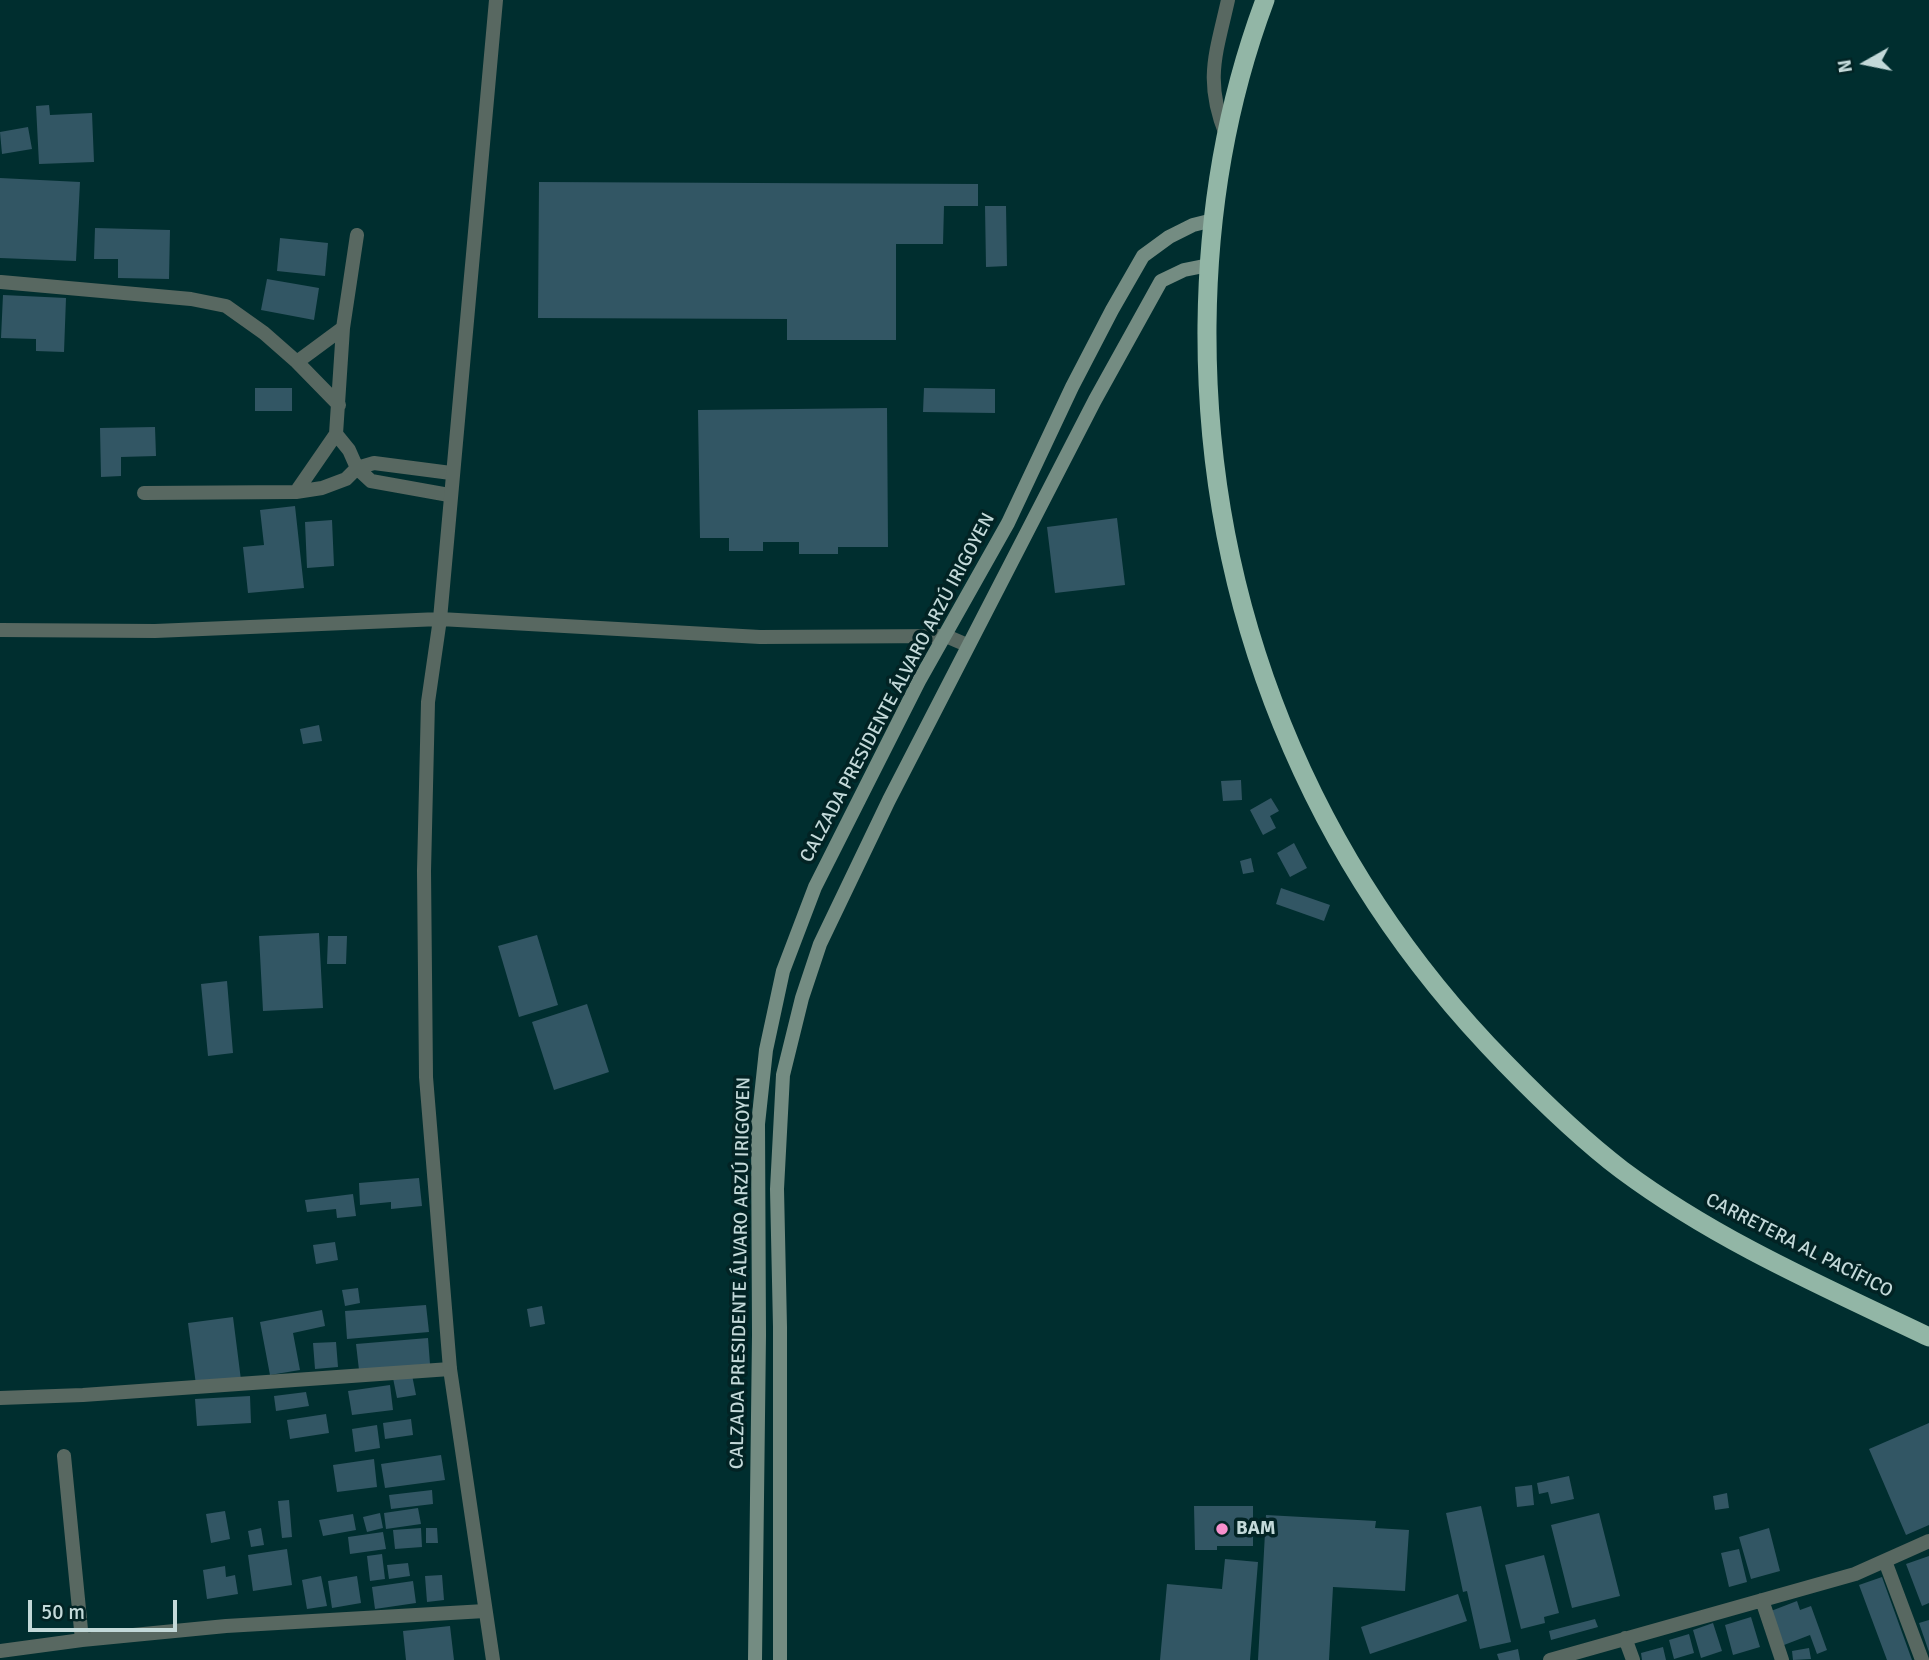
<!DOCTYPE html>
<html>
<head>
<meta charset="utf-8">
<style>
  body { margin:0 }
  #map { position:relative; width:1929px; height:1660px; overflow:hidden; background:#002e2f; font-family:Signika,sans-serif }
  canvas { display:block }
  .north { position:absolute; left:1831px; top:28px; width:70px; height:70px; -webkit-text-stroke:5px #022324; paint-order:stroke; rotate:261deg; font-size:19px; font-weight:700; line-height:28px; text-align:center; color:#c3d9d9 }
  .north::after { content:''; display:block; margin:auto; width:24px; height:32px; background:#c3d9d9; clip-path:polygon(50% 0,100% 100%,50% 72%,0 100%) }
  .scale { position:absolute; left:28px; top:1600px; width:149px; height:32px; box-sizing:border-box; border:4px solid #c3d9d9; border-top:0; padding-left:9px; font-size:21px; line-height:24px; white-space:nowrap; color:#c3d9d9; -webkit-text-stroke:5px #022324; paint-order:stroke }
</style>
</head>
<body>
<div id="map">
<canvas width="1929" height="1660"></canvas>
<div class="north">N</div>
<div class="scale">50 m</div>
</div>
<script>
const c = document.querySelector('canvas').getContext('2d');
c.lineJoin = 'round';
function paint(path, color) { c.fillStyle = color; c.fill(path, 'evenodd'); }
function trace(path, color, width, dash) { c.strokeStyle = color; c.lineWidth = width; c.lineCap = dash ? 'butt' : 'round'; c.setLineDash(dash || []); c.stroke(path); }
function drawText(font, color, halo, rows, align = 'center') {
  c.font = font + ' Signika,sans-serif'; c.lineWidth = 7; c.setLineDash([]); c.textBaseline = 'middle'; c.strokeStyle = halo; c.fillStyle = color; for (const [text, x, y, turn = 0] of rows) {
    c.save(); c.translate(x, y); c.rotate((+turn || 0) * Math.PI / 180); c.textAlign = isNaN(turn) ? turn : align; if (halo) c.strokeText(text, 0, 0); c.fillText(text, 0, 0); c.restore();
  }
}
paint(new Path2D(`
  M 49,105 L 50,115 L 92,113 L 94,162 L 39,164 L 36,106 Z
  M 28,127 L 32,149 L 2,154 L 0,132 Z
  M 0,178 L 80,182 L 76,261 L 0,258 Z
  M 539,182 L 978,184 L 978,206 L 944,206 L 943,244 L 896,244 L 896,340 L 787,340 L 787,319 L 538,318 Z
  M 985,206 L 1006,206 L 1007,266 L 986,267 Z
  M 95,228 L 170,230 L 169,279 L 118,278 L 118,259 L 94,259 Z
  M 280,238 L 328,243 L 325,276 L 277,271 Z
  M 267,279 L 319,288 L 314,320 L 261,310 Z
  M 3,295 L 66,298 L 64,352 L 36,351 L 36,339 L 1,338 Z
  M 255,388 L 292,388 L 292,411 L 255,411 Z
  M 924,388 L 995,389 L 995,413 L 923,412 Z
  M 887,408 L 888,547 L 838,547 L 838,554 L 799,554 L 799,542 L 763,542 L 763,551 L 729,551 L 729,538 L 700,538 L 698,410 Z
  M 155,427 L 156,456 L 121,457 L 121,476 L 101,477 L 100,428 Z
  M 295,506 L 304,588 L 248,593 L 243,547 L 264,545 L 260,510 Z
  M 1117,518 L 1125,585 L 1055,593 L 1047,527 Z
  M 332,520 L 334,566 L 307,568 L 305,522 Z
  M 319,725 L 322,741 L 303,744 L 300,729 Z
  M 1241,780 L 1242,800 L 1223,801 L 1221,781 Z
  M 1271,798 L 1279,811 L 1270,816 L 1276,828 L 1263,835 L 1250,810 Z
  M 1294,843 L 1307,868 L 1290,877 L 1277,853 Z
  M 1251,858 L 1254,872 L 1243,874 L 1240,861 Z
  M 1281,888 L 1330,905 L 1324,921 L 1276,904 Z
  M 319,933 L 323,1008 L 263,1011 L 259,936 Z
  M 537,935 L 558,1005 L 519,1017 L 498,946 Z
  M 328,936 L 347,936 L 346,964 L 327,964 Z
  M 227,981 L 233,1053 L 208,1056 L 201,984 Z
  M 587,1004 L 609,1072 L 554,1090 L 532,1022 Z
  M 419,1178 L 422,1206 L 391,1209 L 391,1202 L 360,1205 L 359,1183 Z
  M 353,1194 L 356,1216 L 337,1218 L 336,1209 L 307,1212 L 305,1200 Z
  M 335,1242 L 338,1260 L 316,1264 L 313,1245 Z
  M 358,1288 L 360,1303 L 345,1306 L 342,1290 Z
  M 426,1305 L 429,1332 L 347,1339 L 345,1311 Z
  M 542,1306 L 545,1324 L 530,1327 L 527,1309 Z
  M 322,1310 L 325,1326 L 293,1333 L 300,1370 L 270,1375 L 260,1322 Z
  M 233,1317 L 241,1380 L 196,1385 L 188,1323 Z
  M 428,1338 L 430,1364 L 359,1370 L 356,1344 Z
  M 336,1342 L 338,1367 L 315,1369 L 313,1343 Z
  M 412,1375 L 416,1395 L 397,1398 L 393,1378 Z
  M 390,1385 L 393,1410 L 352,1415 L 348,1391 Z
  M 306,1392 L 309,1406 L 276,1411 L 274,1396 Z
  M 250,1396 L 251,1423 L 197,1426 L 195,1399 Z
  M 326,1414 L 329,1433 L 290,1439 L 287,1420 Z
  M 411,1419 L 413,1435 L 385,1439 L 383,1423 Z
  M 1929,1423 L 1929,1525 L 1906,1535 L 1869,1449 Z
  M 377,1425 L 380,1448 L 355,1452 L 352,1429 Z
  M 441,1455 L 445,1480 L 385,1488 L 381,1464 Z
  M 374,1459 L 377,1487 L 337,1492 L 333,1465 Z
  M 1569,1476 L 1574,1499 L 1551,1504 L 1548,1492 L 1539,1494 L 1537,1483 Z
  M 1532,1485 L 1534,1505 L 1517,1507 L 1515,1487 Z
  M 432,1490 L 433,1504 L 391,1509 L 389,1495 Z
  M 1727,1493 L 1729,1508 L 1715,1510 L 1713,1496 Z
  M 289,1500 L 292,1537 L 282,1538 L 278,1501 Z
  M 1194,1506 L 1253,1506 L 1253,1546 L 1217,1546 L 1217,1550 L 1195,1550 Z
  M 1481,1506 L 1511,1642 L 1480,1649 L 1467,1591 L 1463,1592 L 1446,1513 Z
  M 418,1508 L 421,1524 L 386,1529 L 384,1513 Z
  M 225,1511 L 230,1539 L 211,1543 L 206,1514 Z
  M 380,1513 L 383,1528 L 367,1532 L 363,1517 Z
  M 1599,1513 L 1620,1596 L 1572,1608 L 1551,1525 Z
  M 353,1514 L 356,1530 L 323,1536 L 319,1520 Z
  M 1266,1515 L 1376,1521 L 1375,1528 L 1409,1530 L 1405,1591 L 1333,1587 L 1329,1660 L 1258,1660 Z
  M 261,1528 L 264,1545 L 251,1547 L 248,1531 Z
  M 421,1528 L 422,1547 L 395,1549 L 393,1530 Z
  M 426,1528 L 437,1528 L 438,1543 L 426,1543 Z
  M 1769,1528 L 1780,1571 L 1751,1579 L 1739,1537 Z
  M 383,1532 L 386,1549 L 350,1554 L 348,1537 Z
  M 287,1549 L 292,1585 L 253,1591 L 248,1555 Z
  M 1739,1549 L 1747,1582 L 1729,1587 L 1721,1553 Z
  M 382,1554 L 385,1579 L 370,1581 L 367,1556 Z
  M 1544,1555 L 1559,1613 L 1544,1617 L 1545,1623 L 1521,1629 L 1505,1565 Z
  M 1929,1556 L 1929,1603 L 1922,1606 L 1906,1564 Z
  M 1225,1559 L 1258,1562 L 1250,1660 L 1160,1660 L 1167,1584 L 1222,1589 Z
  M 408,1563 L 410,1576 L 389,1579 L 387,1565 Z
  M 225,1566 L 226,1577 L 235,1575 L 238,1594 L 207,1599 L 203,1570 Z
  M 442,1575 L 444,1600 L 427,1602 L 425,1576 Z
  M 321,1576 L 327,1606 L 307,1609 L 302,1580 Z
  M 357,1576 L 361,1603 L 332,1608 L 328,1581 Z
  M 1882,1577 L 1912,1660 L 1887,1660 L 1859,1585 Z
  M 413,1581 L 416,1603 L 375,1609 L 372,1587 Z
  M 1458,1594 L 1467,1621 L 1370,1654 L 1361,1627 Z
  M 1797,1601 L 1800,1610 L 1811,1606 L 1827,1650 L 1817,1654 L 1810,1635 L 1784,1645 L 1771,1611 Z
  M 1751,1617 L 1760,1647 L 1733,1655 L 1725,1625 Z
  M 1595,1619 L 1598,1627 L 1551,1640 L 1549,1631 Z
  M 1929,1620 L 1929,1652 L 1919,1623 Z
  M 1713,1623 L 1722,1651 L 1701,1658 L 1693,1630 Z
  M 450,1626 L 454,1660 L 406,1660 L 403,1631 Z
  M 1689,1634 L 1694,1653 L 1674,1659 L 1669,1640 Z
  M 1663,1647 L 1666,1660 L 1642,1660 L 1641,1653 Z
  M 1809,1648 L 1811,1659 L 1793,1660 L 1792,1651 Z
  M 1518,1649 L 1520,1660 L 1499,1660 L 1497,1654 Z`), '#325664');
trace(new Path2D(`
  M 1226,135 C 1204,80 1216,54 1228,0
  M 1,282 L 191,299 L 226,306 L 264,333 L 297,362 L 339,405
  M 297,362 L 343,328
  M 336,434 L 349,450 L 357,468 L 371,481 L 449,495
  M 296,492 L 336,434 L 343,328 L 357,235
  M 144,493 L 296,492 L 322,488 L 346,479 L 357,468 L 374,463 L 451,473
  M 0,1398 L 83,1395 L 450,1369
  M 64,1456 L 82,1640
  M 1885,1561 L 1922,1660
  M 1762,1600 L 1782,1660
  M 1625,1638 L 1633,1660
  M 0,1651 L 82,1640 L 226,1626 L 485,1611
  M 1550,1660 L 1855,1574 L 1929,1541`), '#586861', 14);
trace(new Path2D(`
  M 0,630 L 155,631 L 440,619 L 760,637 L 946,636 L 967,645
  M 493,1660 L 450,1369 L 426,1077 L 424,871 L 428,702 L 440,619 L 496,0`), '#586861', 14);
trace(new Path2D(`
  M 755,1660 L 759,1335 L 758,1124 L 766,1050 L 783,971 L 815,887 L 919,681 L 1008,523 L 1072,387 L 1112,310 L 1143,256 L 1169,237 L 1193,225 L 1213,220
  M 780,1660 L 780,1327 L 777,1189 L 783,1075 L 802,998 L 820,944 L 889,800 L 1095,400 L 1161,281 L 1184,270 L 1209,265`), '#748c82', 14);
trace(new Path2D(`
  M 1265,0 C 1226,104 1208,216 1207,326 C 1205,605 1310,864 1505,1063 C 1542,1101 1580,1138 1622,1170 C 1716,1240 1824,1287 1929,1337`), '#92b6a6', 19);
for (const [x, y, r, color] of [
  [1222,1529,7,"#f790cd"]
]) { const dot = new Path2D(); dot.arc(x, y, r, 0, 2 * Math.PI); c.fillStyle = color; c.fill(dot); trace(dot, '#022324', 2.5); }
drawText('19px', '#c3d9d9', '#022324', [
  ["CALZADA PRESIDENTE ÁLVARO ARZÚ IRIGOYEN",898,688,-62],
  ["CARRETERA AL PACÍFICO",1799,1246,27],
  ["CALZADA PRESIDENTE ÁLVARO ARZÚ IRIGOYEN",741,1273,-89]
]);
drawText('bold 19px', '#c3d9d9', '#022324', [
  ["BAM",1236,1529]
], 'left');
</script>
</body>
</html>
